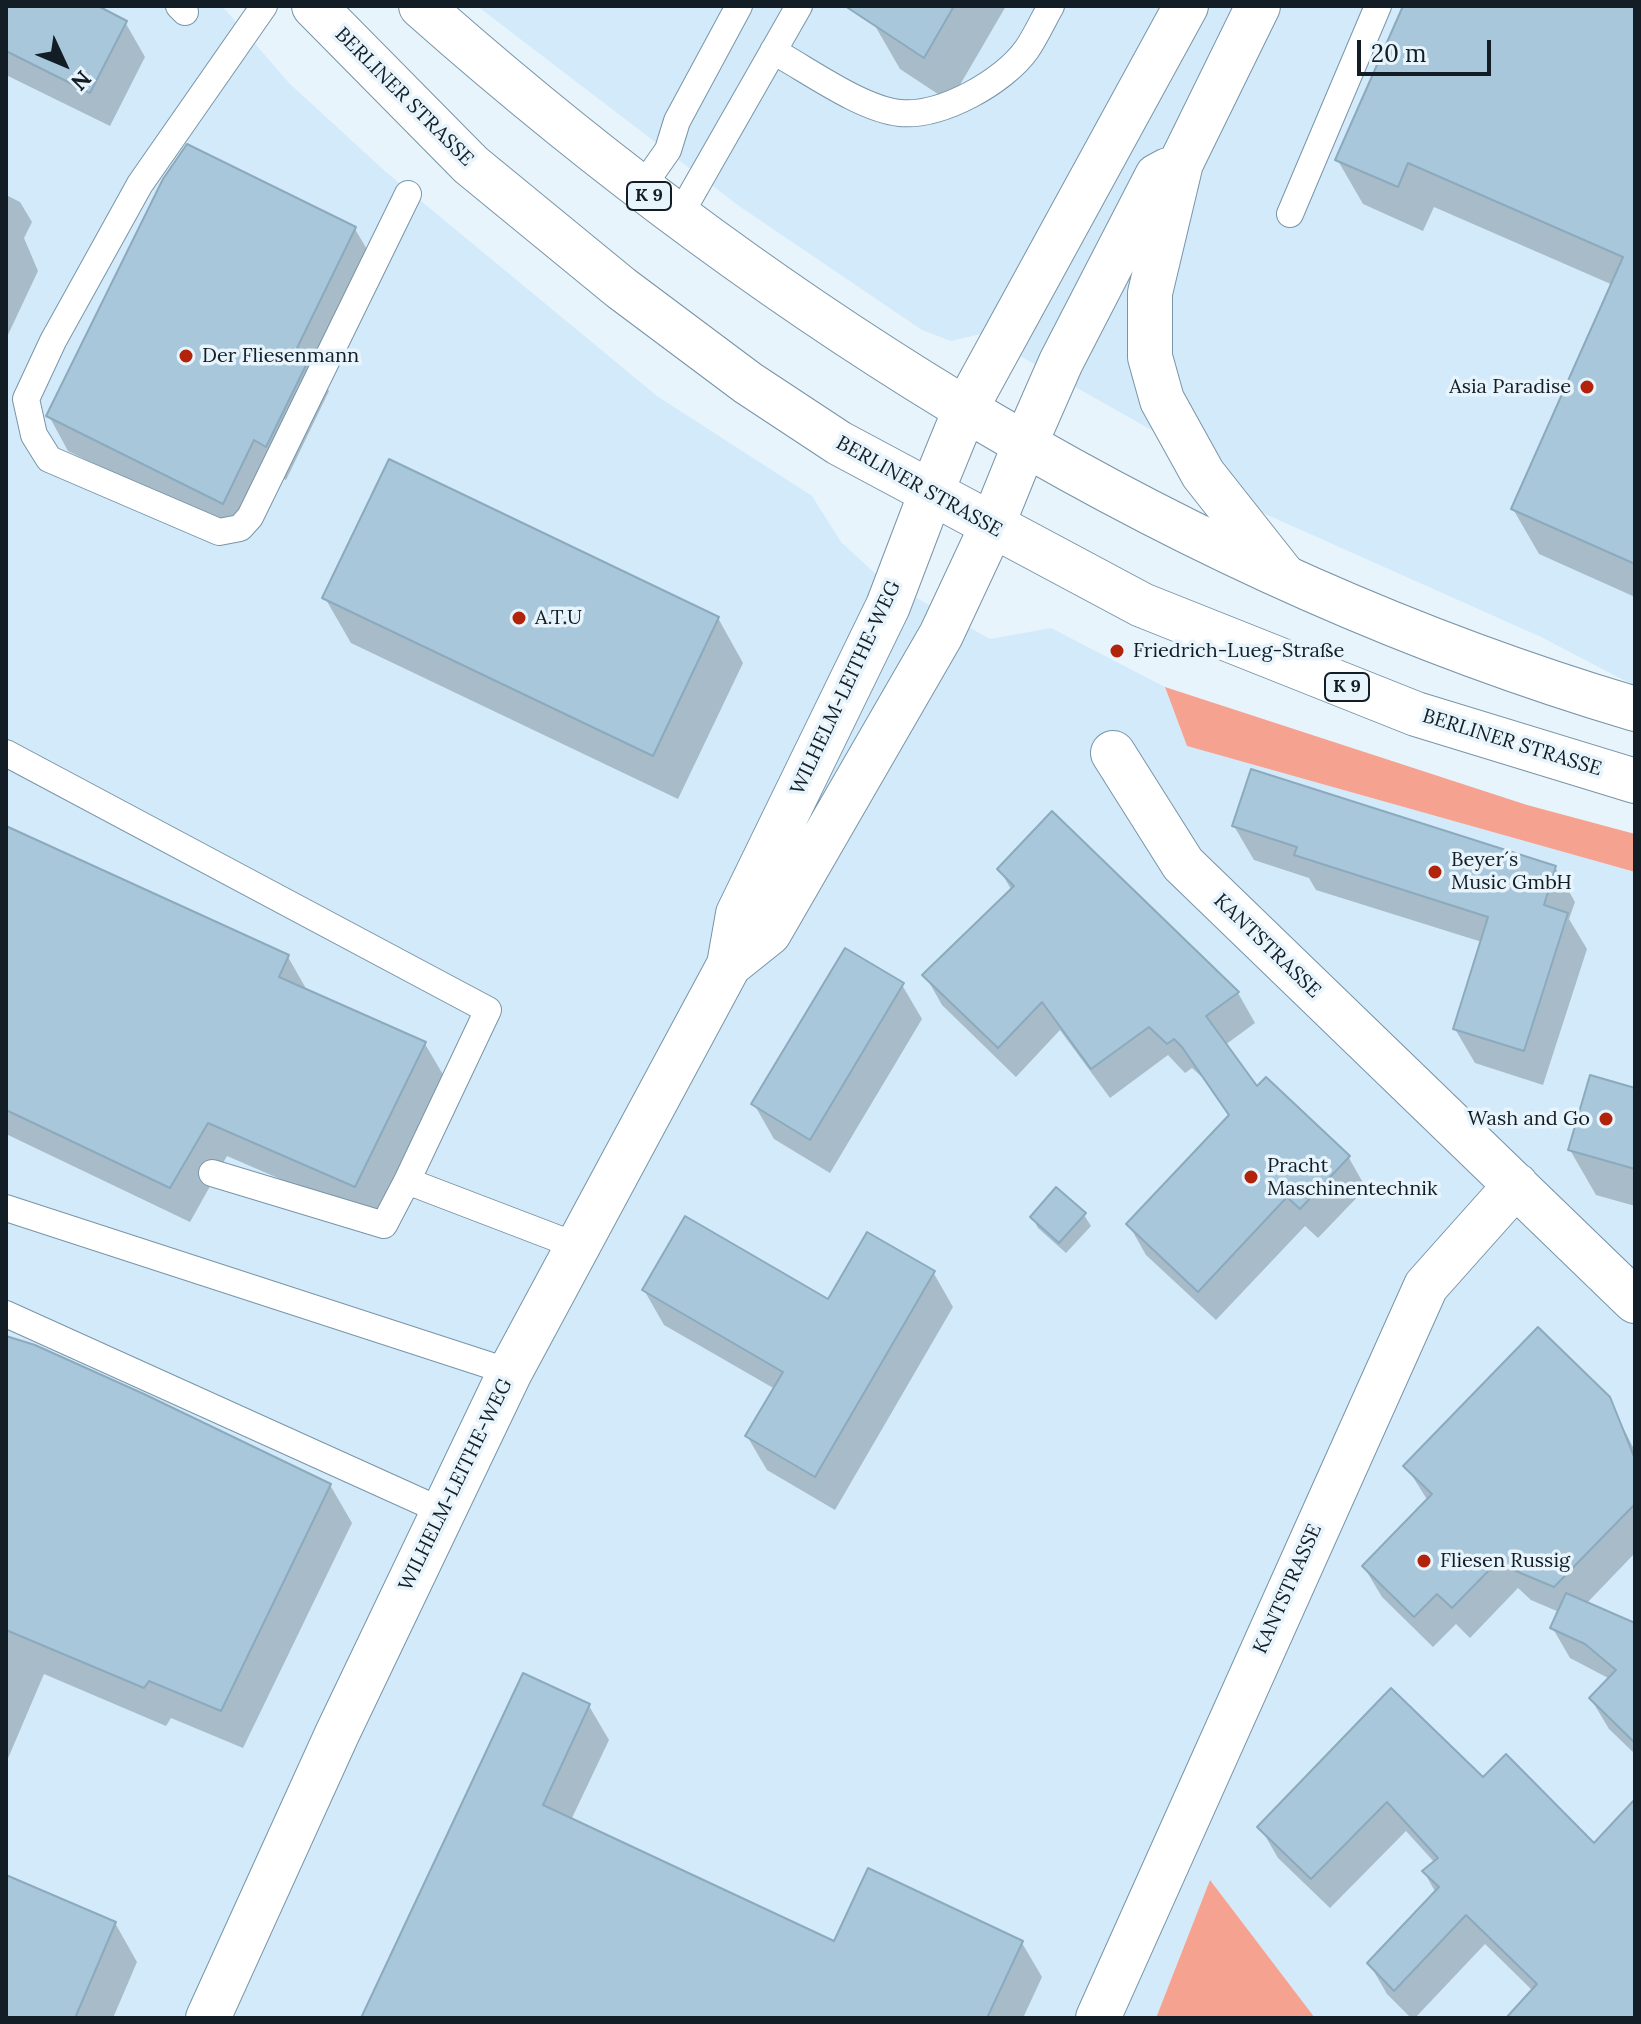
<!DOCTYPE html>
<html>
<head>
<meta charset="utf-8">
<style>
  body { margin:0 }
  #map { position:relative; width:1641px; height:2024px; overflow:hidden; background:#e7f4fc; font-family:Lora,serif }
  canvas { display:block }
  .frame { position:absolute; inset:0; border:8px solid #121d25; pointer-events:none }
  .north { position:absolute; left:24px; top:24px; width:80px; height:80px; -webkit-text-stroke:6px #e7f4fc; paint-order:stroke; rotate:134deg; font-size:22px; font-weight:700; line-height:32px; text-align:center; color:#121d25 }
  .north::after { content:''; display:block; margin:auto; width:28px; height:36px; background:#121d25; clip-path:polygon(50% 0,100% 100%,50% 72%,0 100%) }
  .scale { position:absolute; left:1357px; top:40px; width:134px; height:36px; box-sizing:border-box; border:4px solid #121d25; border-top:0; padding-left:10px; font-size:24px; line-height:28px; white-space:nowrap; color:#121d25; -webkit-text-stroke:6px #e7f4fc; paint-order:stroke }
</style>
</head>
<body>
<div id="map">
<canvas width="1641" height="2024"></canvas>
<div class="frame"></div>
<div class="north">N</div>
<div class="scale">20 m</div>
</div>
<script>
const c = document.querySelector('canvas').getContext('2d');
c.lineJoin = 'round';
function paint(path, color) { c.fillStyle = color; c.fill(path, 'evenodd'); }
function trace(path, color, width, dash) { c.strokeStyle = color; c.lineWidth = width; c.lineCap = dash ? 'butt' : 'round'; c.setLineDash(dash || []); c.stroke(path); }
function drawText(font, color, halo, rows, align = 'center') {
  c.font = font + ' Lora,serif'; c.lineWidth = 7; c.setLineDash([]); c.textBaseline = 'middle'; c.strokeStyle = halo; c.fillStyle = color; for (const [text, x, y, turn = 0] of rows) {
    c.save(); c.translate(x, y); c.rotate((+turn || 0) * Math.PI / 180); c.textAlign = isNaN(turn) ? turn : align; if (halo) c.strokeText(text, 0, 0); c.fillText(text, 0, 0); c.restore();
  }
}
paint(new Path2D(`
  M 6,6 L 222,6 L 290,84 L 386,172 L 657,396 L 812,496 L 841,542 L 879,577 L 990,639 L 1051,628 L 1165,687 L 1187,746 L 1635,872 L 1635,2018 L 1315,2018 L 1210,1880 L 1156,2018 L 6,2018 Z
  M 477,6 L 1635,6 L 1635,686 L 1541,637 L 1263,513 L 1221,469 L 981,334 L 951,341 L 922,330 L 739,206 Z`), '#d3eafa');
paint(new Path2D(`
  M 1165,687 L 1527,805 L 1635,834 L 1635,872 L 1187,746 Z
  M 1210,1880 L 1315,2018 L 1156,2018 Z`), '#f5a291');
paint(new Path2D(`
  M 6,6 L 94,6 L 125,22 L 145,57 L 110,126 L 6,75 Z
  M 887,6 L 1006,6 L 950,102 L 900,69 L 874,24 Z
  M 1405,6 L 1635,6 L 1635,597 L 1539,554 L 1513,509 L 1613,285 L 1434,207 L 1423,231 L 1363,204 L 1337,159 Z
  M 6,195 L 20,202 L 32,222 L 24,238 L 38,271 L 6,339 Z
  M 355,229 L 375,263 L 320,375 L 329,391 L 286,480 L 274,474 L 243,537 L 68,451 L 49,416 Z
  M 325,598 L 718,618 L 743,663 L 678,799 L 351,643 Z
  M 1052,814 L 1238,993 L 1255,1023 L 1225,1045 L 1257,1089 L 1266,1080 L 1349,1158 L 1366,1188 L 1318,1238 L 1305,1226 L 1216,1320 L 1146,1255 L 1129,1225 L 1230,1118 L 1202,1077 L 1192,1068 L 1185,1073 L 1168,1055 L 1110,1098 L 1060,1030 L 1016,1077 L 942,1005 L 925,975 L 1012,891 L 1000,870 Z
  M 1234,826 L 1555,867 L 1575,902 L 1569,919 L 1587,949 L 1543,1085 L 1475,1063 L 1455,1029 L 1482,942 L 1316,890 L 1309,878 L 1254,860 Z
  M 6,828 L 288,957 L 308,992 L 425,1044 L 445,1078 L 375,1220 L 227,1156 L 190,1222 L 6,1134 Z
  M 902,985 L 922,1019 L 830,1173 L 774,1139 L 754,1104 Z
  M 1635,1090 L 1635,1206 L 1596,1195 L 1570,1150 Z
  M 1084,1215 L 1091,1226 L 1066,1253 L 1038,1228 L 1032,1217 Z
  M 933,1272 L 953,1307 L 835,1510 L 767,1470 L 747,1436 L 775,1389 L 664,1325 L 644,1290 L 829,1302 Z
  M 6,1338 L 330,1485 L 352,1523 L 243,1748 L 171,1718 L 166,1726 L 44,1674 L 6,1763 Z
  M 1608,1398 L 1635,1451 L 1635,1553 L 1586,1604 L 1635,1625 L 1635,1754 L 1609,1729 L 1591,1699 L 1610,1679 L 1570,1658 L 1552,1627 L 1559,1612 L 1531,1600 L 1518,1588 L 1470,1638 L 1456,1624 L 1433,1647 L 1382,1597 L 1364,1567 L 1428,1501 L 1406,1466 Z
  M 589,1706 L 609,1740 L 571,1820 L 835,1944 L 1022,1943 L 1042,1977 L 1023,2018 L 363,2018 Z
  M 1483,1780 L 1595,1846 L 1635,1802 L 1635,2018 L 1509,2018 L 1533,1991 L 1485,1944 L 1415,2018 L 1411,2018 L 1387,1994 L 1369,1963 L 1436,1893 L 1424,1872 L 1435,1863 L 1406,1831 L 1330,1908 L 1278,1858 L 1260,1827 Z
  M 6,1878 L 115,1923 L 137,1962 L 113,2018 L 6,2018 Z`), '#0003');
const building = new Path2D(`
  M 6,6 L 98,6 L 127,21 L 90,93 L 6,51 Z
  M 845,6 L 954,6 L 924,58 Z
  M 1403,6 L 1635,6 L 1635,564 L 1511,509 L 1623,257 L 1408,163 L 1398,187 L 1335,160 Z
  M 187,144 L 356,227 L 297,348 L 311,355 L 266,447 L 254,440 L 223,504 L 46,416 L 163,179 Z
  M 389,459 L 719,617 L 653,756 L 322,598 Z
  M 1251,769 L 1556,866 L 1544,905 L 1568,913 L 1524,1051 L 1453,1029 L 1488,917 L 1294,855 L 1297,847 L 1232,826 Z
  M 1052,811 L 1239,992 L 1206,1016 L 1257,1086 L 1266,1077 L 1350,1156 L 1300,1209 L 1287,1197 L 1198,1292 L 1126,1224 L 1229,1115 L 1182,1047 L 1174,1039 L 1167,1044 L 1149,1027 L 1091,1069 L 1042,1002 L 998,1048 L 922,975 L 1014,886 L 997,869 Z
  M 6,826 L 289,955 L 279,977 L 426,1042 L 355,1187 L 208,1123 L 170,1188 L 6,1110 Z
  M 845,948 L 904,983 L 810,1140 L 751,1104 Z
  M 1590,1075 L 1635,1088 L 1635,1169 L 1568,1150 Z
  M 1056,1187 L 1086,1213 L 1059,1243 L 1030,1217 Z
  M 685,1216 L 828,1299 L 867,1232 L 935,1271 L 815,1477 L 745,1436 L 783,1372 L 642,1290 Z
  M 1538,1327 L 1610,1397 L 1635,1459 L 1635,1504 L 1554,1587 L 1511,1569 L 1500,1559 L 1452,1608 L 1437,1594 L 1414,1617 L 1362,1566 L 1432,1494 L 1403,1466 Z
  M 6,1336 L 35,1345 L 144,1394 L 331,1484 L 221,1711 L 149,1681 L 144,1688 L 6,1630 Z
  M 1566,1593 L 1635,1623 L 1635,1743 L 1589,1698 L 1616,1670 L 1585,1644 L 1550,1628 Z
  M 523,1673 L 590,1704 L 543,1805 L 834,1941 L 868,1868 L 1023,1941 L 987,2018 L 361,2018 Z
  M 1391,1688 L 1483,1777 L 1506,1754 L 1594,1843 L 1635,1799 L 1635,2018 L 1506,2018 L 1537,1984 L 1466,1915 L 1394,1991 L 1367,1963 L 1439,1887 L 1422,1871 L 1438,1858 L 1387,1802 L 1311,1879 L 1257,1827 Z
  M 6,1875 L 116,1922 L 75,2018 L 6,2018 Z`);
paint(building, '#a9c7db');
trace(building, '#8caabd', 2);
const lane = new Path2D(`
  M 179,6 L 185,12
  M 264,6 L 140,184 L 53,341 L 26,399 L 34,435 L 49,459 L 219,532 L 240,528 L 250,517 L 408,194
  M 773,51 C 808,70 861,109 900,113 C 941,117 1004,82 1027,49 C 1036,36 1043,20 1051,6
  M 640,190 L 668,150 L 677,121 L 739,6
  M 1290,214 L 1378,6
  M 678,218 L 799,6
  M 6,753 L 488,1010 L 407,1181
  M 212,1173 L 384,1225 L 407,1181 L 577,1246
  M 6,1208 L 510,1372
  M 6,1314 L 442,1511`);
const street = new Path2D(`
  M 1258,6 L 1181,163 L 1150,293 L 1150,357 L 1162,400 L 1203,474 L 1282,574
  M 965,410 L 1186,6
  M 1025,444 L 1061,362 L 1157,176 L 1168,170
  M 1113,753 L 1183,864 L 1635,1301
  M 729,965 L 769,933 L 941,635 L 991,528
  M 208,2018 L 337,1734 L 510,1372 L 729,965 L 738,914 L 888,606 L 931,493
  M 1098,2018 L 1426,1286 L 1516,1185`);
const primary = new Path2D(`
  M 314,6 L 471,165 L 621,288 L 748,383 L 839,443 L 1142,605 L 1416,714 L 1635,781
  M 421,6 C 773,318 1182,574 1635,709
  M 931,493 L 965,410
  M 991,528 L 1025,444`);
trace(lane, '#7895a8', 28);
trace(street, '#7895a8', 46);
trace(primary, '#7895a8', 46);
trace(lane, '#fff', 26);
trace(street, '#fff', 44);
trace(primary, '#fff', 44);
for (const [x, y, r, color] of [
  [186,356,8,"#b1240b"],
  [1587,387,8,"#b1240b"],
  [519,618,8,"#b1240b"],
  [1117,651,8,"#b1240b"],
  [1435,872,8,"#b1240b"],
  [1606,1119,8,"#b1240b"],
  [1251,1177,8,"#b1240b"],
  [1424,1561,8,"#b1240b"]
]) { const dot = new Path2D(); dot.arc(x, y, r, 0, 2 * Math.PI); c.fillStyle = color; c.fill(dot); trace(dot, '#e7f4fc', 3); }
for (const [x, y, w] of [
  [649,196,44],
  [1347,687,44]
]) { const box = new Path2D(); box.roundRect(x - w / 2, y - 14, w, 28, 6); c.fillStyle = '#e7f4fc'; c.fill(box); trace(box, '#121d25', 2); }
drawText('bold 18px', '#121d25', null, [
  ["K 9",649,196],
  ["K 9",1347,687]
]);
drawText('20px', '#121d25', '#e7f4fc', [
  ["BERLINER STRASSE",404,97,45],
  ["BERLINER STRASSE",919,487,29],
  ["WILHELM-LEITHE-WEG",846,688,-65],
  ["BERLINER STRASSE",1512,743,17],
  ["KANTSTRASSE",1267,946,44],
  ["WILHELM-LEITHE-WEG",456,1485,-64],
  ["KANTSTRASSE",1288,1589,-66]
]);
drawText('20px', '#121d25', '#e7f4fc', [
  ["Der Fliesenmann",202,356],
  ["Asia Paradise",1571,387,"right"],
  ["A.T.U",535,618],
  ["Friedrich-Lueg-Straße",1133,651],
  ["Beyer´s",1451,860],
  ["Music GmbH",1451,883],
  ["Wash and Go",1590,1119,"right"],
  ["Pracht",1267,1166],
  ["Maschinentechnik",1267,1189],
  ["Fliesen Russig",1440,1561]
], 'left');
</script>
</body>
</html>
